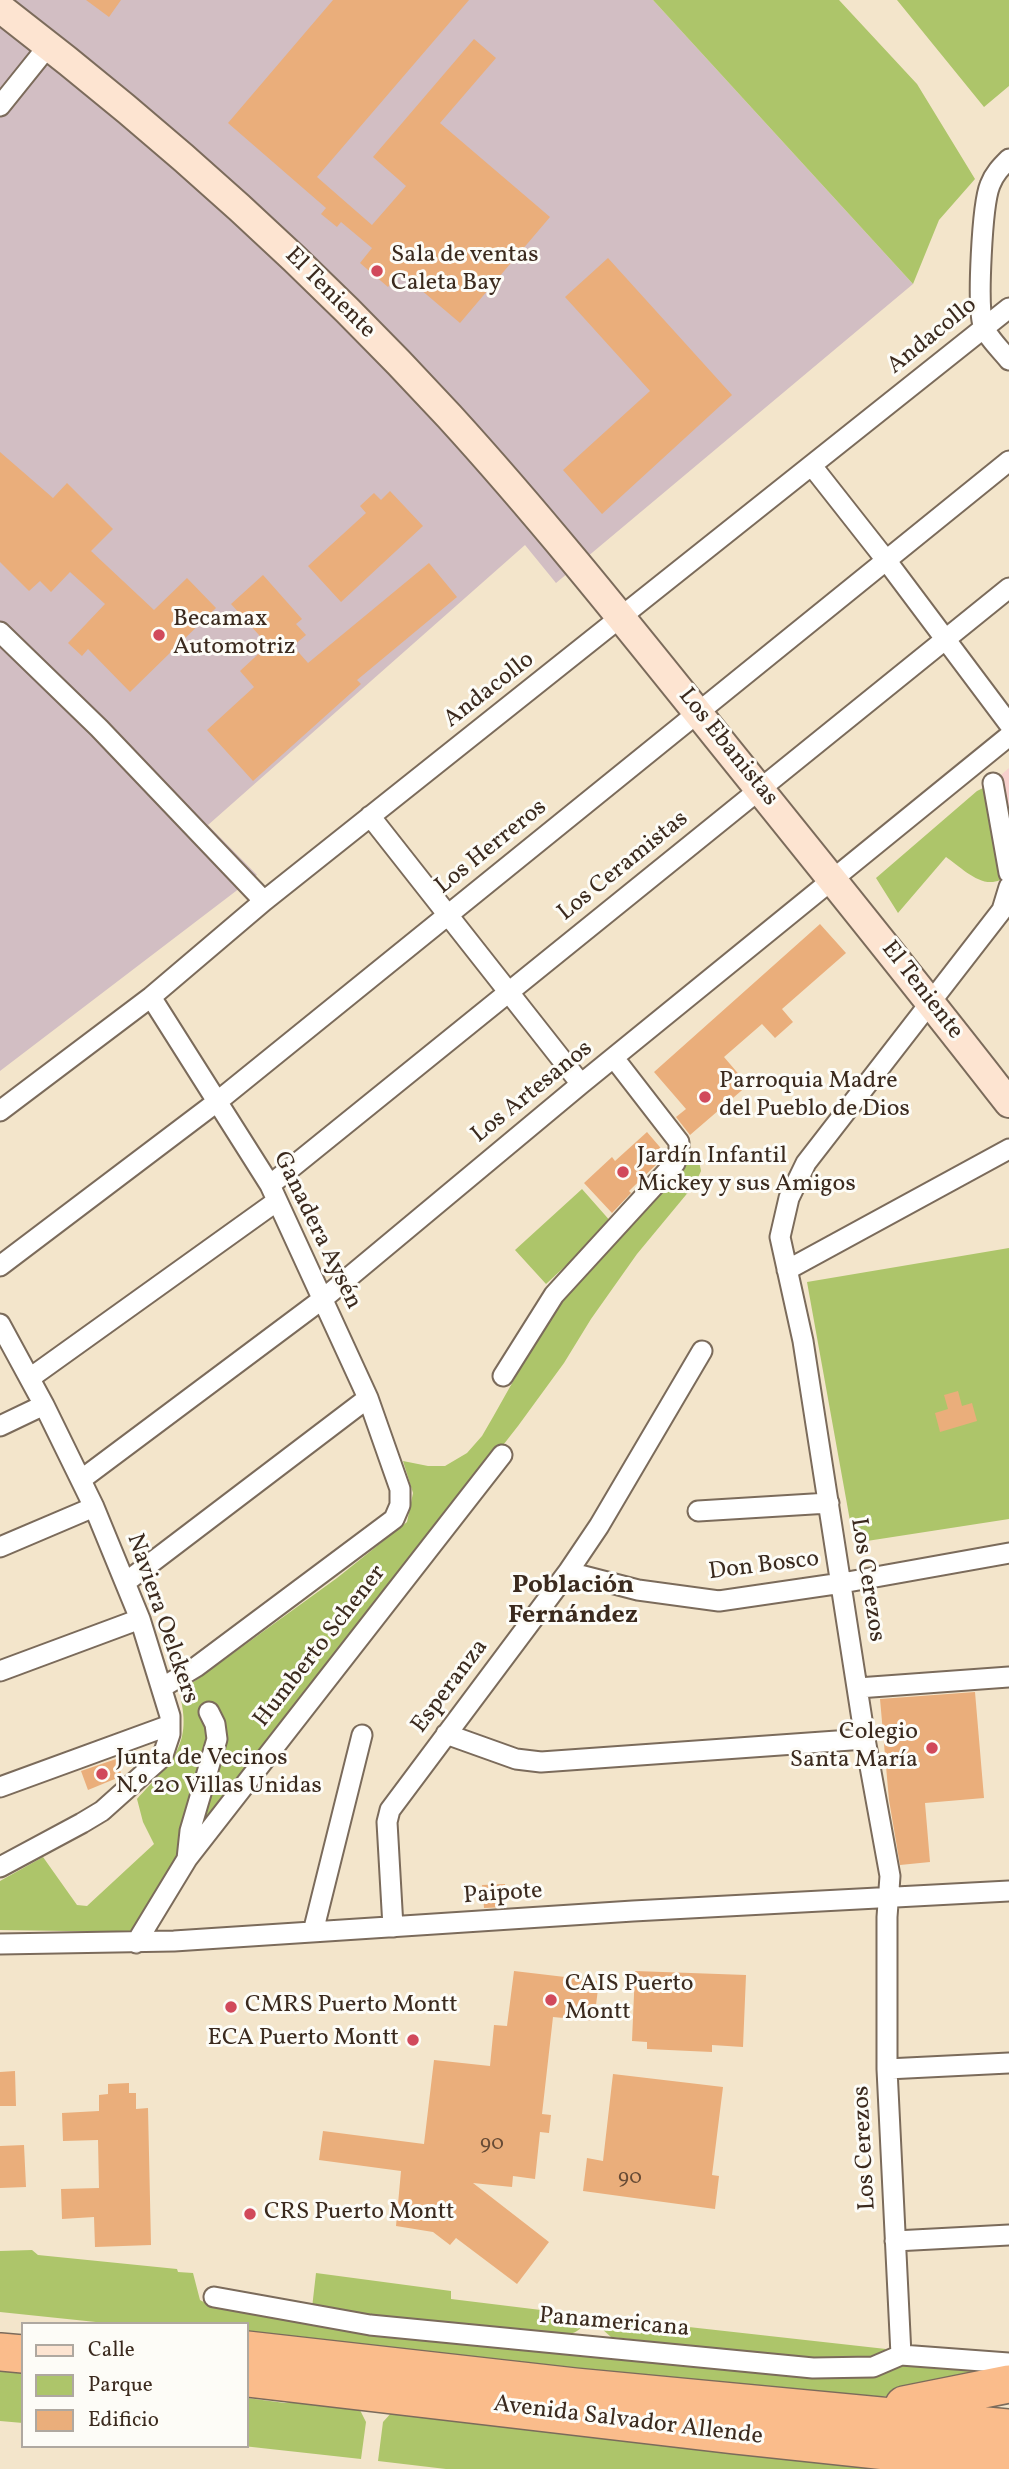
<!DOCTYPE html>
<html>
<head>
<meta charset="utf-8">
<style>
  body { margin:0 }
  #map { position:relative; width:1009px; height:2469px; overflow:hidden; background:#f3e5cb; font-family:Vollkorn,serif }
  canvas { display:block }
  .legend { position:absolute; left:21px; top:2322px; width:228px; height:126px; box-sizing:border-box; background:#fdfcf7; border:2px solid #afa8a0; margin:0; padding:9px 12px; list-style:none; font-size:21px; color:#3b2a1e }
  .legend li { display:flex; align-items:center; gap:14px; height:35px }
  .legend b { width:35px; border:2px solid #afa8a0 }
</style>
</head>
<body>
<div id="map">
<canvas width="1009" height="2469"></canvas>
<ul class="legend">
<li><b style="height:9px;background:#fde4d1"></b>Calle</li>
<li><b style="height:19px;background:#adc56a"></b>Parque</li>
<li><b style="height:19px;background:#eaae7b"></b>Edificio</li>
</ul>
</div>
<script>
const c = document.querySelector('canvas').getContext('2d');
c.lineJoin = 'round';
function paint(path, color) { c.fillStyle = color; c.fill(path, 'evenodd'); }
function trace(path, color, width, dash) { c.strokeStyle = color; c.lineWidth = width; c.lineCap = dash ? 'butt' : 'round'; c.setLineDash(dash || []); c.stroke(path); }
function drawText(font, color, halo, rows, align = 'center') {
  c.font = font + ' Vollkorn,serif'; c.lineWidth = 6; c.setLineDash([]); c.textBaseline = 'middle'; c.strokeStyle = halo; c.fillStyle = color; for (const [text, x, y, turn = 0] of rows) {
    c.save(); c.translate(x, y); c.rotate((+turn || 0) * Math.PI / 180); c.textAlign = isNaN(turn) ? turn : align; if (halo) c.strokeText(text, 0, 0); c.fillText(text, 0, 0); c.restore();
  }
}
paint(new Path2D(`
  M 1009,768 L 1009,815 L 1001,775 Z`), '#f7d0cd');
paint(new Path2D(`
  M 0,0 L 653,0 L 913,284 L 556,583 L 525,545 L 208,825 L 257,875 L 0,1071 Z`), '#d2bec3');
paint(new Path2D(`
  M 653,0 L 839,0 L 917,84 L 975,179 L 939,220 L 913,284 Z
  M 897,0 L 1009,0 L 1009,86 L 984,107 Z
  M 983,788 L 989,790 L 1000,880 C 981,889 961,867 946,857 L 898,913 L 876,878 L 977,791 Z
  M 689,1154 L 698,1156 L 701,1171 L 695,1184 L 637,1254 L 591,1319 L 564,1363 L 518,1426 L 197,1836 L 133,1932 L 0,1930 L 0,1881 L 43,1857 L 77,1905 L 87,1906 L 154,1844 L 143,1822 L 137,1799 C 169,1764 193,1747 180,1696 L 188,1686 L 337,1578 L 407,1522 L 413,1493 L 403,1461 L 428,1466 L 445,1466 L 467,1453 L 482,1436 L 493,1417 L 560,1298 Z
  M 582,1189 L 612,1223 L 546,1284 L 515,1250 Z
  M 1009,1248 L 1009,1519 L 854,1543 L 807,1282 Z
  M 32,2250 L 38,2255 L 177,2269 L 178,2272 L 193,2273 L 200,2300 L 211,2306 L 275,2315 L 303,2324 L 609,2359 L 766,2372 L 871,2377 L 905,2365 L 1009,2370 L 894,2397 L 749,2389 L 283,2337 L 247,2331 L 247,2324 L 115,2324 L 0,2312 L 0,2251 Z
  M 316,2273 L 451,2291 L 451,2299 L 590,2316 C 581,2333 570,2336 552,2336 L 312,2308 Z
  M 599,2317 L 886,2349 L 877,2358 L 833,2361 L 611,2337 L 601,2328 Z
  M 0,2366 L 23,2368 L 23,2423 L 0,2421 Z
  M 247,2398 L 285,2403 L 307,2400 L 359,2408 L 366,2422 L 361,2459 L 243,2446 L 247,2446 Z
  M 392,2412 L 887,2469 L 446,2469 L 378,2461 L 383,2422 Z`), '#adc56a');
paint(new Path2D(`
  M 86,0 L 121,0 L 109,17 Z
  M 333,0 L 469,0 L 317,177 L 372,225 L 406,186 L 373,157 L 474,39 L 496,58 L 440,123 L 550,217 L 460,323 L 400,272 L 388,287 L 360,263 L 372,248 L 341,222 L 337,227 L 321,214 L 326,208 L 228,123 Z
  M 608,258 L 732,395 L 602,514 L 563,470 L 650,391 L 565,297 Z
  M 0,452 L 53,498 L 67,483 L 113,529 L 91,551 L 154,610 L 187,578 L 216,608 L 130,692 L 88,649 L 82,656 L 68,643 L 105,604 L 70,572 L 51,592 L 40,581 L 29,591 L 0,562 Z
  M 390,491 L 423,526 L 341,602 L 308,566 L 366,513 L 360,506 L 374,493 L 381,500 Z
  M 429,563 L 457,597 L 357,680 L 361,684 L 253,781 L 207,730 L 254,687 L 240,671 L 268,645 L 231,604 L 263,575 L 302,619 L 296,624 L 306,635 L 293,646 L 308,663 Z
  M 820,924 L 846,953 L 782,1009 L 793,1022 L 775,1038 L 762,1024 L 724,1057 L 748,1085 L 690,1135 L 676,1117 L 686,1109 L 654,1072 Z
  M 647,1132 L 665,1153 L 664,1157 L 629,1191 L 631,1193 L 612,1213 L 584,1183 L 612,1157 L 615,1161 Z
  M 958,1391 L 962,1406 L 972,1403 L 977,1421 L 940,1432 L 935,1413 L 948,1409 L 944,1395 Z
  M 975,1692 L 984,1798 L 925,1803 L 930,1862 L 900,1865 L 889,1800 L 880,1699 Z
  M 116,1759 L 122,1776 L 88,1790 L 81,1771 Z
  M 505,1884 L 506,1907 L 484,1908 L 482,1885 Z
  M 514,1971 L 599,1981 L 594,2021 L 553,2017 L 542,2114 L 551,2115 L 549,2133 L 540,2132 L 535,2179 L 513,2176 L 512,2187 L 473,2183 L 549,2242 L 517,2284 L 456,2238 L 450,2245 L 433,2232 L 396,2226 L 401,2171 L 319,2160 L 323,2131 L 424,2144 L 434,2060 L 490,2066 L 494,2025 L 507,2026 Z
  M 635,1971 L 746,1975 L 743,2047 L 712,2045 L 712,2052 L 647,2049 L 647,2042 L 632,2041 Z
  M 15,2071 L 16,2106 L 0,2106 L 0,2072 Z
  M 613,2074 L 723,2087 L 712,2175 L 719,2176 L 715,2209 L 583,2191 L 587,2158 L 603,2161 Z
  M 129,2083 L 129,2093 L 136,2093 L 136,2109 L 148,2108 L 151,2245 L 95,2247 L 94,2217 L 62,2219 L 61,2189 L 99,2188 L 98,2140 L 63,2141 L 62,2113 L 99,2111 L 99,2095 L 108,2094 L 108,2084 Z
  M 24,2145 L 26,2187 L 0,2188 L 0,2146 Z`), '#eaae7b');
const street = new Path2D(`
  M 0,106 L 49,45
  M 1009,159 C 1001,167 994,174 990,185 C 982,205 977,305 983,325 C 987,337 1001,350 1009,360
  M 812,466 L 886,560 L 1009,724
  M 0,632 L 99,728 L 264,901
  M 993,783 L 1009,873
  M 370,816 L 581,1084
  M 151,997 L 270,1185 L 368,1398 L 400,1489 L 400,1505 L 394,1519 L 196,1667 L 163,1687
  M 0,1111 L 151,997 L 264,901 L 1009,308
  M 270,1185 L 1009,588
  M 0,1266 L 218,1101 L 1009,461
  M 787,1270 L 1009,1149
  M 0,1324 L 44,1405 L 94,1507 L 140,1619 L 170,1716 L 170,1734 L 164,1752 L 159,1760 L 102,1811 L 82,1823 L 0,1867
  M 503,1376 L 554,1295 L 675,1163 L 679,1152 L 679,1142 L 614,1058
  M 30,1378 L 277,1201
  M 0,1426 L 44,1405
  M 82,1479 L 324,1298 L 581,1084 L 1009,736
  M 698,1511 L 829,1503
  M 0,1547 L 94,1507
  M 568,1572 L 638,1590 L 719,1601 L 842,1583 L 1009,1553
  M 126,1582 L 368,1398
  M 0,1671 L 140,1619
  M 858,1688 L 1009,1677
  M 446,1734 L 516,1759 L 541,1762 L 865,1739
  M 0,1787 L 170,1725
  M 187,1859 L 190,1831 L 217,1739 L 215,1724 L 209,1712
  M 393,1927 L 387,1822 L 390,1810 L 568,1572 L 599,1526 L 702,1351
  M 313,1932 L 362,1735
  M 136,1943 L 187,1859 L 502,1455
  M 0,1944 L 174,1941 L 633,1911 L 1009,1891
  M 887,2069 L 1009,2063
  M 895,2241 L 1009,2235
  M 214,2297 L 370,2325 L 813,2368 L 873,2367 L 901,2355 L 1009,2363
  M 901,2355 L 887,2069 L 887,1917 L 890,1876 L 865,1739 L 803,1341 L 780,1237 L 789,1198 L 806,1163 L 1002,910 L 1009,887`);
const secondary = new Path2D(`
  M 0,8 C 161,131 312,267 449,416 C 542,518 628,626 714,733 C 813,856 912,978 1009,1103`);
const highway = new Path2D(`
  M 247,2350 L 575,2387 L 1009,2428
  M 0,2352 L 23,2354
  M 247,2378 L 734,2435 L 1009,2464
  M 904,2405 L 1009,2384`);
trace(street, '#7b6b5b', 23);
trace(secondary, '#7b6b5b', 32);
trace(highway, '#7b6b5b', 40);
trace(street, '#fff', 19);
trace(secondary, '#fde4d1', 28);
trace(highway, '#fabc8b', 37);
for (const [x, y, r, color] of [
  [377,271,7,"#d1495b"],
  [159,635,7,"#d1495b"],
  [705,1097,7,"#d1495b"],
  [623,1172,7,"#d1495b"],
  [932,1748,7,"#d1495b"],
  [102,1774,7,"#d1495b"],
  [551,2000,7,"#d1495b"],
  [231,2007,7,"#d1495b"],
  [413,2040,7,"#d1495b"],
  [250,2214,7,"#d1495b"]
]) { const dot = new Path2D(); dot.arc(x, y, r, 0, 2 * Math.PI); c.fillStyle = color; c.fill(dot); trace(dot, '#fdfcf7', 2.5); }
drawText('21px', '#674b35', null, [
  ["90",492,2145],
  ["90",630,2179]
]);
drawText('24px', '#3b2a1e', '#fdfcf7', [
  ["Sala de ventas",391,257],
  ["Caleta Bay",391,285],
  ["Becamax",173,621],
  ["Automotriz",173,649],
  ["Parroquia Madre",719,1083],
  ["del Pueblo de Dios",719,1111],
  ["Jardín Infantil",637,1158],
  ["Mickey y sus Amigos",637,1186],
  ["Colegio",918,1734,"right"],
  ["Santa María",918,1762,"right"],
  ["Junta de Vecinos",116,1760],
  ["N.º 20 Villas Unidas",116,1788],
  ["CAIS Puerto",565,1986],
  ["Montt",565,2014],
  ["CMRS Puerto Montt",245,2007],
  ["ECA Puerto Montt",399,2040,"right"],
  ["CRS Puerto Montt",264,2214]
], 'left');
drawText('24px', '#3b2a1e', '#fdfcf7', [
  ["El Teniente",329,294,45],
  ["Andacollo",933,337,-39],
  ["Andacollo",490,691,-38],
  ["Los Ebanistas",727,748,51],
  ["Los Herreros",492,848,-39],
  ["Los Ceramistas",624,867,-39],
  ["El Teniente",921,991,52],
  ["Los Artesanos",533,1093,-39],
  ["Ganadera Aysén",316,1231,64],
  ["Don Bosco",764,1567,-7],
  ["Los Cerezos",866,1580,81],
  ["Naviera Oelckers",161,1619,71],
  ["Humberto Schener",321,1647,-52],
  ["Esperanza",451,1687,-53],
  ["Paipote",503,1895,-4],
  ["Los Cerezos",866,2148,-93],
  ["Panamericana",614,2324,5],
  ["Avenida Salvador Allende",628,2422,7]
]);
drawText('bold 26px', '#3b2a1e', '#fdfcf7', [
  ["Población",573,1587],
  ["Fernández",573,1617]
]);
</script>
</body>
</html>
